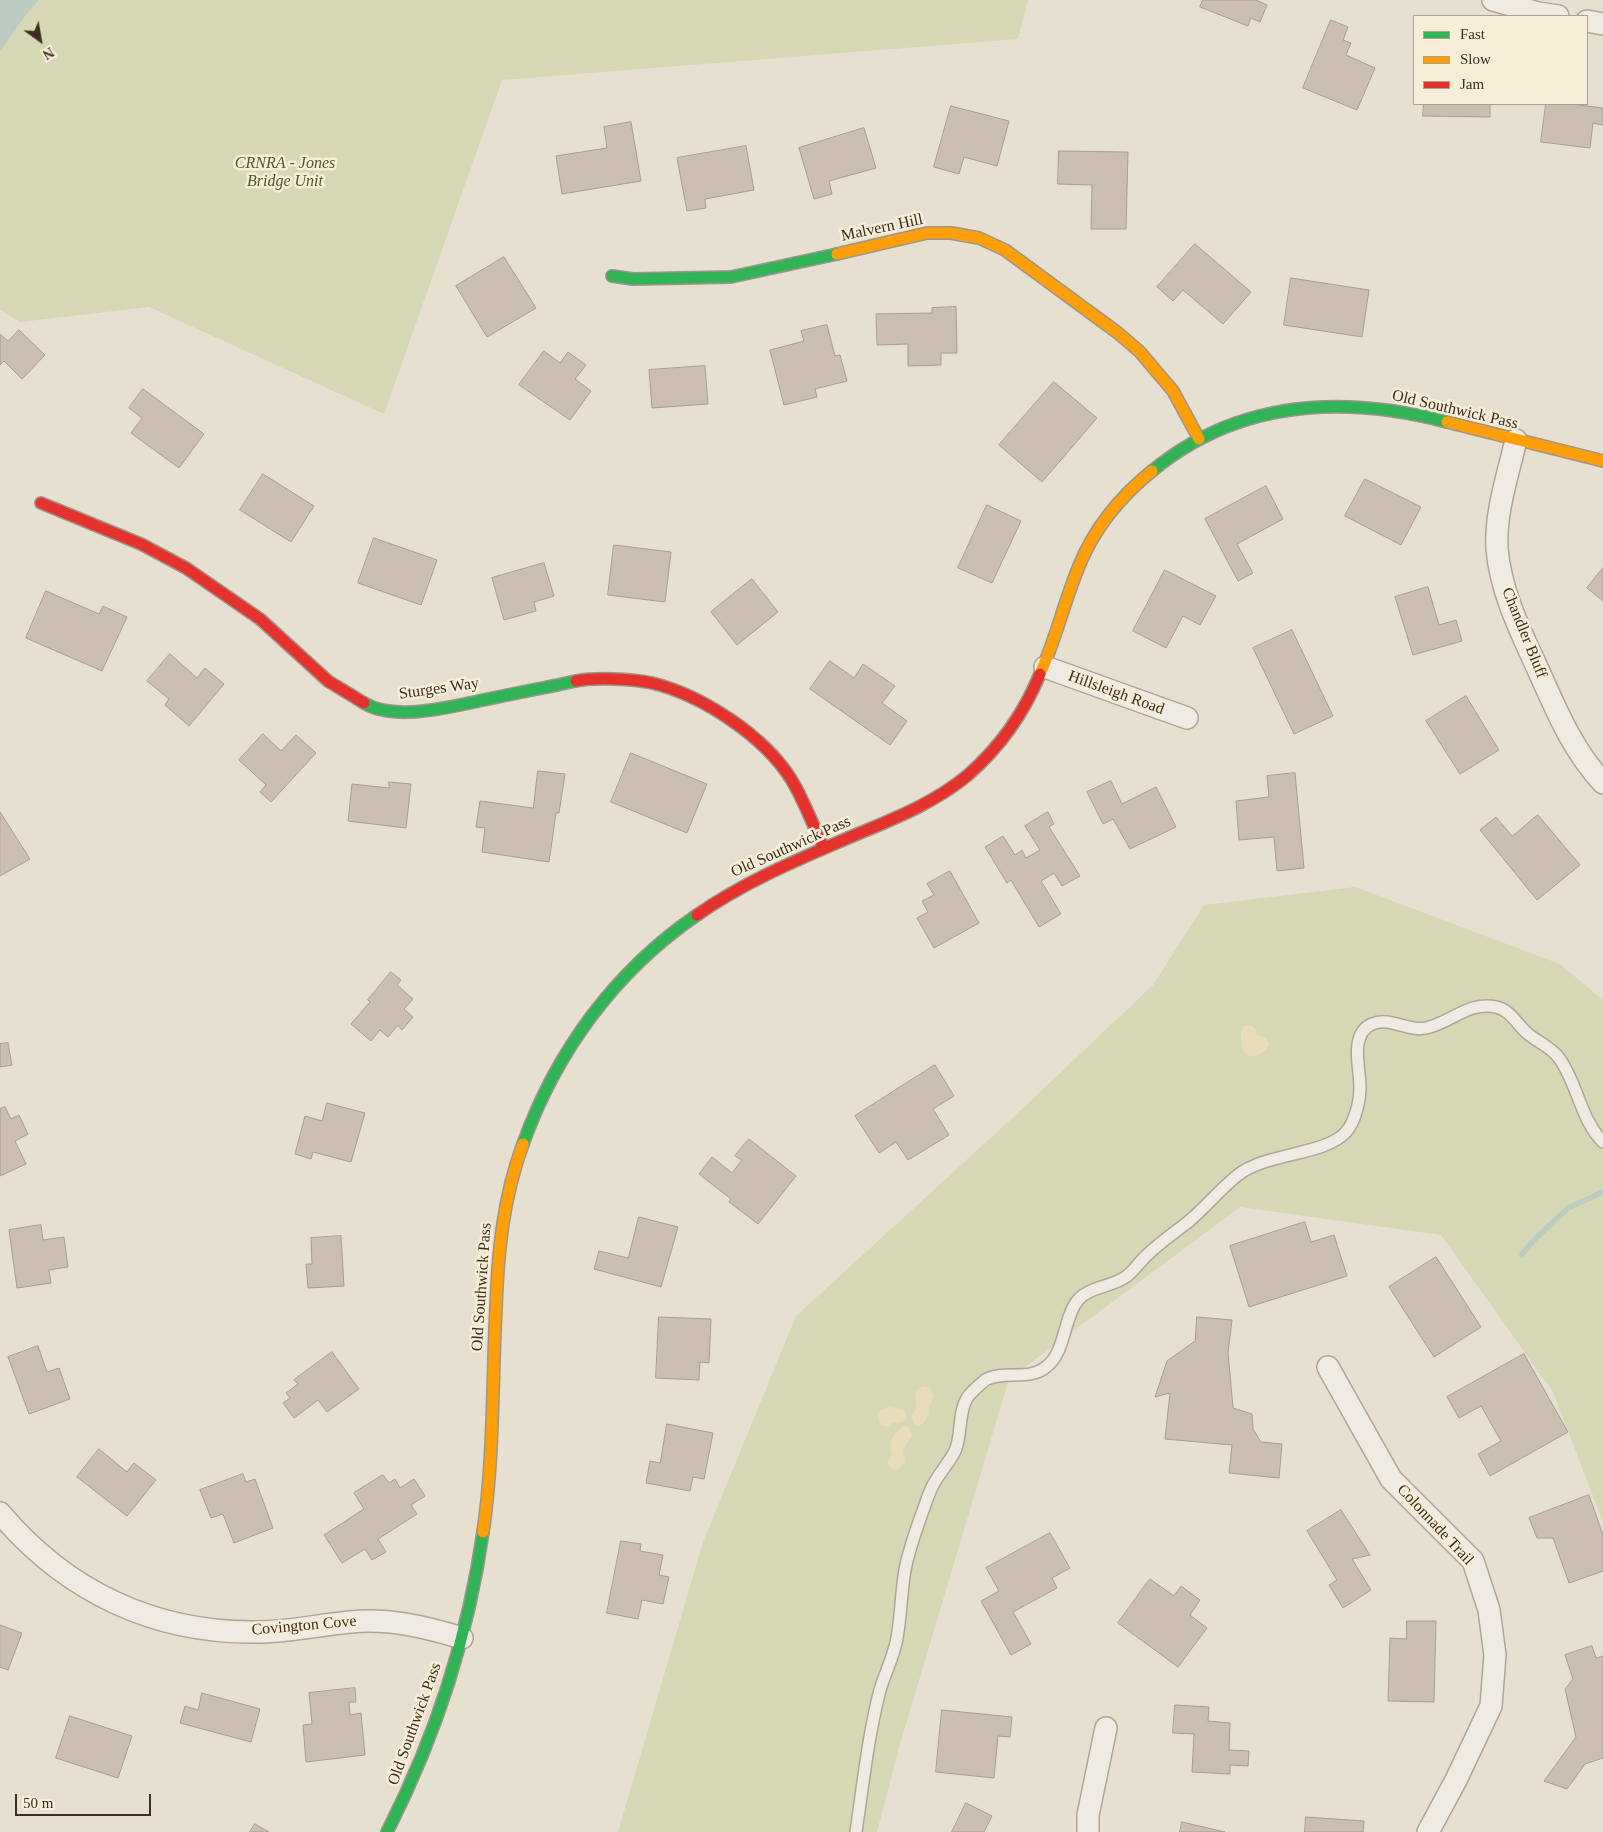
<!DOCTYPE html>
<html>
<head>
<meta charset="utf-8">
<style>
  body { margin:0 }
  #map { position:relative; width:1603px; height:1832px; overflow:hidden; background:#e7e0d1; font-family:Georgia,serif }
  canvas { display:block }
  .legend { position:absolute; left:1413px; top:15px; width:175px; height:90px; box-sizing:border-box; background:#f7eed8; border:1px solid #ada18e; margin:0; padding:6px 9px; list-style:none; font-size:15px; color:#3d2e20 }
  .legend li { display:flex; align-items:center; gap:10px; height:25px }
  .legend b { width:25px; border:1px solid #ada18e }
  .north { position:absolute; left:15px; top:15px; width:50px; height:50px; -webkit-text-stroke:4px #f7eed8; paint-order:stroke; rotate:148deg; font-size:14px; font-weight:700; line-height:20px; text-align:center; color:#3d2e20 }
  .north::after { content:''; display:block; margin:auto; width:18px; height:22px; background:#3d2e20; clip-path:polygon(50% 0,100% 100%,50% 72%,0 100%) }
  .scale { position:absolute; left:15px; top:1794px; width:136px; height:22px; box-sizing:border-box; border:2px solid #3d2e20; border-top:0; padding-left:6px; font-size:15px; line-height:18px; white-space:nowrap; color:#3d2e20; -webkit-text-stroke:4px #f7eed8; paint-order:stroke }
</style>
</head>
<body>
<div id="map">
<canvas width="1603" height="1832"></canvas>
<ul class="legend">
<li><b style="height:6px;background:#30b455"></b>Fast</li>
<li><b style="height:6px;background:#ff9f0a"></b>Slow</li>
<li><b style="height:6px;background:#e5322d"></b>Jam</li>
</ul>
<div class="north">N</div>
<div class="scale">50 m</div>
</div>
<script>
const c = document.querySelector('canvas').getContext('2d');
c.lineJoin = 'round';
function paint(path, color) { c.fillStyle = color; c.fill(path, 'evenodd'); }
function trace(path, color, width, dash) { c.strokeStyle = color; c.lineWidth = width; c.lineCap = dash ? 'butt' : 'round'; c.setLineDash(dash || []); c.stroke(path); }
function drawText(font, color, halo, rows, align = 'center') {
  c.font = font + ' Georgia,serif'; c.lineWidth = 5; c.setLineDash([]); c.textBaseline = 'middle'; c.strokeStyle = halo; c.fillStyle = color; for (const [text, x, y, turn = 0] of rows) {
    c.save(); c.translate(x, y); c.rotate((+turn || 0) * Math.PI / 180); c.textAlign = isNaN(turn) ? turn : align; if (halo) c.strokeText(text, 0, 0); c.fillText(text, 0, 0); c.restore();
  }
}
paint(new Path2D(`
  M 19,0 L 1028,0 L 1018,39 L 502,80 L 384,414 L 149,307 L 20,322 L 0,310 L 0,25 Z
  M 1355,887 L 1560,964 L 1603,1000 L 1603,1522 L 1553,1392 L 1441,1235 L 1240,1207 L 1009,1379 L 900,1744 L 877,1832 L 618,1832 L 703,1542 L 796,1316 L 1020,1111 L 1153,985 L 1204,905 Z`), '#d6d7b3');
paint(new Path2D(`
  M 1250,1025 L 1255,1028 L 1257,1035 L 1266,1037 L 1269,1045 C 1261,1059 1242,1062 1241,1042 C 1241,1035 1240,1032 1244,1026 Z
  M 925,1386 L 931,1389 L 934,1395 L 930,1404 L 929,1415 L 923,1424 L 919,1425 L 914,1424 L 911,1416 C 912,1413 915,1411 916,1408 C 919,1398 908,1390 925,1386 Z
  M 888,1407 L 905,1409 L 906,1416 L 904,1421 L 899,1423 L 893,1422 L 887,1427 L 880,1425 L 878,1417 L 880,1411 Z
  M 903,1426 L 909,1427 L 912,1435 L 903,1450 L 905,1459 L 903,1466 L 897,1470 C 892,1469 889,1467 887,1462 L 892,1454 C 887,1443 894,1433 903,1426 Z`), '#eadcb9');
paint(new Path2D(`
  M 0,0 L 39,0 L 25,16 L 0,51 Z`), '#bcccc2');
trace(new Path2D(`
  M 1522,1254 L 1535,1239 L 1568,1208 L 1603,1192`), '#bcccc2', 5.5);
const building = new Path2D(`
  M 1203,0 L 1256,0 L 1267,5 L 1260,22 L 1251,18 L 1248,26 L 1200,7 Z
  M 1331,20 L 1348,27 L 1343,40 L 1351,43 L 1346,55 L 1375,68 L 1357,110 L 1303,88 Z
  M 1424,104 L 1490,104 L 1490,117 L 1423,116 Z
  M 1546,104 L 1571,104 L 1603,108 L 1603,125 L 1593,123 L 1590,148 L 1541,142 Z
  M 951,106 L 1009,121 L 997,166 L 964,157 L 959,174 L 934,167 Z
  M 631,122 L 641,181 L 562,194 L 556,156 L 607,148 L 604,127 Z
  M 864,128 L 876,168 L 829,181 L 832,194 L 814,199 L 799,148 Z
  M 746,146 L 754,190 L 705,199 L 706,208 L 687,211 L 677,158 Z
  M 1059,151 L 1128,152 L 1126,229 L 1091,229 L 1092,185 L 1058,184 Z
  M 1195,244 L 1251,292 L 1223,324 L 1183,290 L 1173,301 L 1157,287 Z
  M 504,257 L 536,308 L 487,337 L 456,286 Z
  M 1291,278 L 1369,290 L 1362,337 L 1284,325 Z
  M 956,307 L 957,353 L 941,353 L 941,365 L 908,366 L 908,344 L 877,345 L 876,314 L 932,313 L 932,308 Z
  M 827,325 L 835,356 L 840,355 L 847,381 L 815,389 L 817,397 L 784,405 L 770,350 L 804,341 L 801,331 Z
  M 19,330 L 45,355 L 22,379 L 4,361 L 0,365 L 0,334 L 8,341 Z
  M 544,351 L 560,363 L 568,352 L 586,365 L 575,379 L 591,391 L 570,420 L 519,385 Z
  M 705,366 L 708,404 L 652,408 L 649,370 Z
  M 1054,382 L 1097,418 L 1042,482 L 999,445 Z
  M 143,389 L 204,434 L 179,468 L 131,433 L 142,418 L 129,408 Z
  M 263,474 L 314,506 L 291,542 L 240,510 Z
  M 1365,479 L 1421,507 L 1401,545 L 1345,516 Z
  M 1266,486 L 1283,519 L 1237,544 L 1253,573 L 1238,581 L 1205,519 Z
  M 987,505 L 1021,521 L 992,583 L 958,568 Z
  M 374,538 L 437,560 L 421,605 L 358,583 Z
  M 614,545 L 671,552 L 665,602 L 608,595 Z
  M 544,563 L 554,596 L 534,602 L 536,611 L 504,620 L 492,578 Z
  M 1603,568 L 1603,601 L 1587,588 Z
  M 1165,570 L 1216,596 L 1200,625 L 1183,616 L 1166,648 L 1133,631 Z
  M 752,579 L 778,612 L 737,645 L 711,612 Z
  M 1428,587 L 1439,625 L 1456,620 L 1462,641 L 1413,655 L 1395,597 Z
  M 46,591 L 99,614 L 103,606 L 127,617 L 102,671 L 26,638 Z
  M 1292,630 L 1333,716 L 1294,734 L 1253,648 Z
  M 170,654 L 197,678 L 205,668 L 224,684 L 189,726 L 165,705 L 169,699 L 147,681 Z
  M 830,661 L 854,678 L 863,664 L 895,686 L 882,703 L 907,721 L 890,745 L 810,689 Z
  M 1466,696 L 1499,750 L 1460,774 L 1426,721 Z
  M 263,734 L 281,751 L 296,735 L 316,753 L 271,802 L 260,792 L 266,785 L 239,760 Z
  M 631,753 L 707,784 L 687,833 L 611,802 Z
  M 538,771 L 565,774 L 559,813 L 556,813 L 549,862 L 482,852 L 485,828 L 476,827 L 480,801 L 533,808 Z
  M 1295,773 L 1304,868 L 1277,871 L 1274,837 L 1239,840 L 1236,801 L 1269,797 L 1267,776 Z
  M 1111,781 L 1122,804 L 1156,787 L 1176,827 L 1130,849 L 1113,819 L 1103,824 L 1087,792 Z
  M 389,782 L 411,784 L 406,828 L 348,821 L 352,784 L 389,788 Z
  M 0,812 L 30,859 L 0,876 Z
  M 1048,812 L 1054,824 L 1049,827 L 1080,876 L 1062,886 L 1054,873 L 1041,881 L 1061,914 L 1039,927 L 1011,880 L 1007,883 L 985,847 L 1003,836 L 1015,855 L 1022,850 L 1026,858 L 1040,850 L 1025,826 Z
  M 1538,815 L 1580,865 L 1537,900 L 1480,830 L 1496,817 L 1512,836 Z
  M 950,871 L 979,923 L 934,948 L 917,918 L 928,912 L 922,901 L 934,895 L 927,884 Z
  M 391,972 L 401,980 L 397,985 L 413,999 L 404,1009 L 413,1017 L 402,1030 L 398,1025 L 388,1037 L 380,1030 L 371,1041 L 351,1024 L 370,1002 L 368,1000 Z
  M 8,1043 L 12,1065 L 0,1067 L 0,1044 Z
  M 935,1065 L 954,1096 L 933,1109 L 949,1135 L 908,1160 L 896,1142 L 879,1153 L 855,1116 Z
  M 327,1103 L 365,1113 L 351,1162 L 313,1152 L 311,1159 L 295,1154 L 305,1116 L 322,1121 Z
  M 5,1107 L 11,1119 L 19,1115 L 28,1134 L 15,1141 L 26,1164 L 0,1176 L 0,1109 Z
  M 749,1139 L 796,1176 L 758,1224 L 729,1202 L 731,1199 L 699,1174 L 712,1157 L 732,1173 L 742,1160 L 735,1156 Z
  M 639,1217 L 678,1227 L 661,1287 L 594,1269 L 599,1251 L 628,1258 Z
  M 1305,1222 L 1311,1242 L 1334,1235 L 1347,1276 L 1249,1307 L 1230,1246 Z
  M 41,1225 L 43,1240 L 64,1237 L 68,1267 L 49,1270 L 51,1283 L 17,1288 L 9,1230 Z
  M 341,1236 L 344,1286 L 308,1288 L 306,1264 L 312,1264 L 311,1238 Z
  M 1436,1257 L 1481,1327 L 1434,1357 L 1389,1287 Z
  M 659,1317 L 711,1319 L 709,1363 L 700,1362 L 699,1380 L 656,1378 Z
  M 1197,1317 L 1232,1320 L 1228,1352 L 1233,1408 L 1252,1414 L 1253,1429 L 1261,1442 L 1282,1444 L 1279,1478 L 1229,1473 L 1232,1445 L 1165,1439 L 1170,1393 L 1155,1397 L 1167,1361 L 1195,1341 Z
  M 38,1346 L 47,1372 L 59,1368 L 70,1399 L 29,1414 L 8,1357 Z
  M 332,1352 L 359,1389 L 327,1412 L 318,1400 L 294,1418 L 283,1403 L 290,1398 L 286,1393 L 298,1384 L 294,1380 Z
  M 1524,1354 L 1568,1432 L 1490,1476 L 1478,1454 L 1501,1441 L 1481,1406 L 1459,1418 L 1447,1397 Z
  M 667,1424 L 713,1433 L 704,1479 L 693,1477 L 690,1491 L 646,1483 L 650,1461 L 660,1463 Z
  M 99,1449 L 127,1472 L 134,1463 L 156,1480 L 127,1516 L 77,1477 Z
  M 243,1474 L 246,1482 L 255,1479 L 273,1528 L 234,1543 L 223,1514 L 211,1518 L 200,1490 Z
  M 383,1475 L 389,1483 L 395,1479 L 400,1488 L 414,1479 L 425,1496 L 411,1505 L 417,1514 L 378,1539 L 386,1552 L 372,1560 L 365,1549 L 342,1563 L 324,1535 L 364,1509 L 354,1493 Z
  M 1589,1495 L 1603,1535 L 1603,1571 L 1569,1583 L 1553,1538 L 1537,1538 L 1529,1518 Z
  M 1341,1510 L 1370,1555 L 1352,1559 L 1371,1590 L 1343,1608 L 1329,1585 L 1337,1580 L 1307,1531 Z
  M 1050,1533 L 1070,1568 L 1052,1578 L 1057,1588 L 1013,1612 L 1031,1644 L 1011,1655 L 981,1601 L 999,1591 L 986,1568 Z
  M 621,1541 L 641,1544 L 640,1551 L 663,1555 L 659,1575 L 669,1577 L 663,1604 L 642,1600 L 638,1619 L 607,1613 Z
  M 1150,1579 L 1174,1596 L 1181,1586 L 1200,1600 L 1190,1615 L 1207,1628 L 1178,1667 L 1118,1623 Z
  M 1407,1621 L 1436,1621 L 1434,1702 L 1388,1701 L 1390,1638 L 1406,1639 Z
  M 0,1625 L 22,1633 L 8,1670 L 0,1667 Z
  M 1592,1646 L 1596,1658 L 1603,1656 L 1603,1758 L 1585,1764 L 1567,1789 L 1544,1781 L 1576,1737 L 1565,1689 L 1573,1679 L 1565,1655 Z
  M 355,1688 L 356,1702 L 349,1702 L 350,1715 L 361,1713 L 365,1755 L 306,1762 L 303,1725 L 312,1724 L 309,1693 Z
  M 202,1693 L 260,1709 L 251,1742 L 180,1723 L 185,1706 L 198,1710 Z
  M 1175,1705 L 1209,1707 L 1208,1721 L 1230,1723 L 1229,1750 L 1249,1751 L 1248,1766 L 1230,1765 L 1230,1774 L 1192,1772 L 1194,1734 L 1173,1733 Z
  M 942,1710 L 1012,1717 L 1010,1737 L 998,1736 L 994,1778 L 936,1772 Z
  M 70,1716 L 132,1736 L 118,1778 L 56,1758 Z
  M 966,1803 L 992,1816 L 984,1832 L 952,1832 Z
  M 1306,1817 L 1364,1821 L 1363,1832 L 1305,1832 Z
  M 1182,1822 L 1225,1832 L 1180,1832 Z
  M 255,1824 L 269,1832 L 250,1832 Z`);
paint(building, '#cbbfb2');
trace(building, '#a89c90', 1);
const lane = new Path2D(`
  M 856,1832 C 863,1785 868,1736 880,1690 C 885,1673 894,1656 897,1638 C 901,1616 901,1593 905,1570 C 909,1548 918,1525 925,1505 C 928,1496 931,1487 936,1480 C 942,1470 950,1461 955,1451 C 962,1435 958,1413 967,1398 C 968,1396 975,1389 976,1388 C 980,1385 983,1381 987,1379 C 1006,1370 1029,1381 1046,1367 C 1066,1352 1063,1318 1078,1300 C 1090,1286 1113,1287 1127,1276 C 1134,1270 1139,1263 1146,1256 C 1159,1243 1174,1233 1188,1222 C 1206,1207 1220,1189 1238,1175 C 1265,1153 1326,1155 1346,1132 C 1355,1122 1360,1101 1360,1087 C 1360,1068 1349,1034 1372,1024 C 1390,1016 1408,1032 1426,1028 C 1451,1023 1468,1001 1496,1007 C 1509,1009 1517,1024 1527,1033 C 1537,1042 1550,1046 1559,1058 C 1578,1084 1580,1119 1603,1142`);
const street = new Path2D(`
  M 1493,0 L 1538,13 L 1558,16
  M 1587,21 L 1603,24
  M 1516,440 C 1508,475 1495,512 1497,549 C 1501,594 1522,634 1540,674 C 1558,714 1573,750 1603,783
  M 1045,667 L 1187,718
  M 1328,1367 L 1391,1479 L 1473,1561 L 1489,1610 L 1495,1655 L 1491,1706 L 1456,1780 L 1428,1832
  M 0,1513 C 66,1591 153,1633 256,1632 C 288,1632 319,1625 350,1622 C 389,1618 426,1627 462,1638
  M 1088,1832 L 1088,1815 L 1106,1728`);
const fast = new Path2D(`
  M 612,276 L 633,279 L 731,277 L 837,254
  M 1152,471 C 1238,400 1343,395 1447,422
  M 364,703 C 397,723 457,705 493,698 C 521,692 549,687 576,681
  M 523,1144 C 556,1052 615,971 697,915
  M 387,1832 C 435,1738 468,1637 483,1532`);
const slow = new Path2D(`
  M 837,254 L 927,233 L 951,233 L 979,238 L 1005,250 L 1118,333 L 1140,352 L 1173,391 L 1199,439
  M 1447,422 L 1603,461
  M 1040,674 C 1056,639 1064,602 1079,566 C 1094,529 1121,496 1152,471
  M 483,1532 C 494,1459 492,1383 496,1308 C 498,1252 503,1198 523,1144`);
const jam = new Path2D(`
  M 41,503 L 141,544 L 186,568 L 260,619 L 328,681 L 364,703
  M 576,681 C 596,677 633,679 652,683 C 702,695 764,736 791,779 C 804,800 813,826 824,848
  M 697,915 C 743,883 790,863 841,841 C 885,822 931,806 968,775 C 1000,747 1024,713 1040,674`);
trace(lane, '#ada599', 14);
trace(street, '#ada599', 24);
trace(fast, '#9c958a', 14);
trace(slow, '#9c958a', 14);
trace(jam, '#9c958a', 14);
trace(lane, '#efebe3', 11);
trace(street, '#efebe3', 21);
trace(fast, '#30b455', 11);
trace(slow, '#ff9f0a', 11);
trace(jam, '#e5322d', 11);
drawText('italic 16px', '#4d5a26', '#f7eed8', [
  ["CRNRA - Jones",285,164],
  ["Bridge Unit",285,182]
]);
drawText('16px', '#3d2e20', '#f7eed8', [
  ["Malvern Hill",882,228,-12],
  ["Old Southwick Pass",1455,410,13],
  ["Chandler Bluff",1524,633,68],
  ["Sturges Way",439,689,-8],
  ["Hillsleigh Road",1116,693,20],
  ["Old Southwick Pass",791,847,-24],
  ["Old Southwick Pass",482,1287,-86],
  ["Colonnade Trail",1435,1525,47],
  ["Covington Cove",304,1626,-5],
  ["Old Southwick Pass",415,1724,-70]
]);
</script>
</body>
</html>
